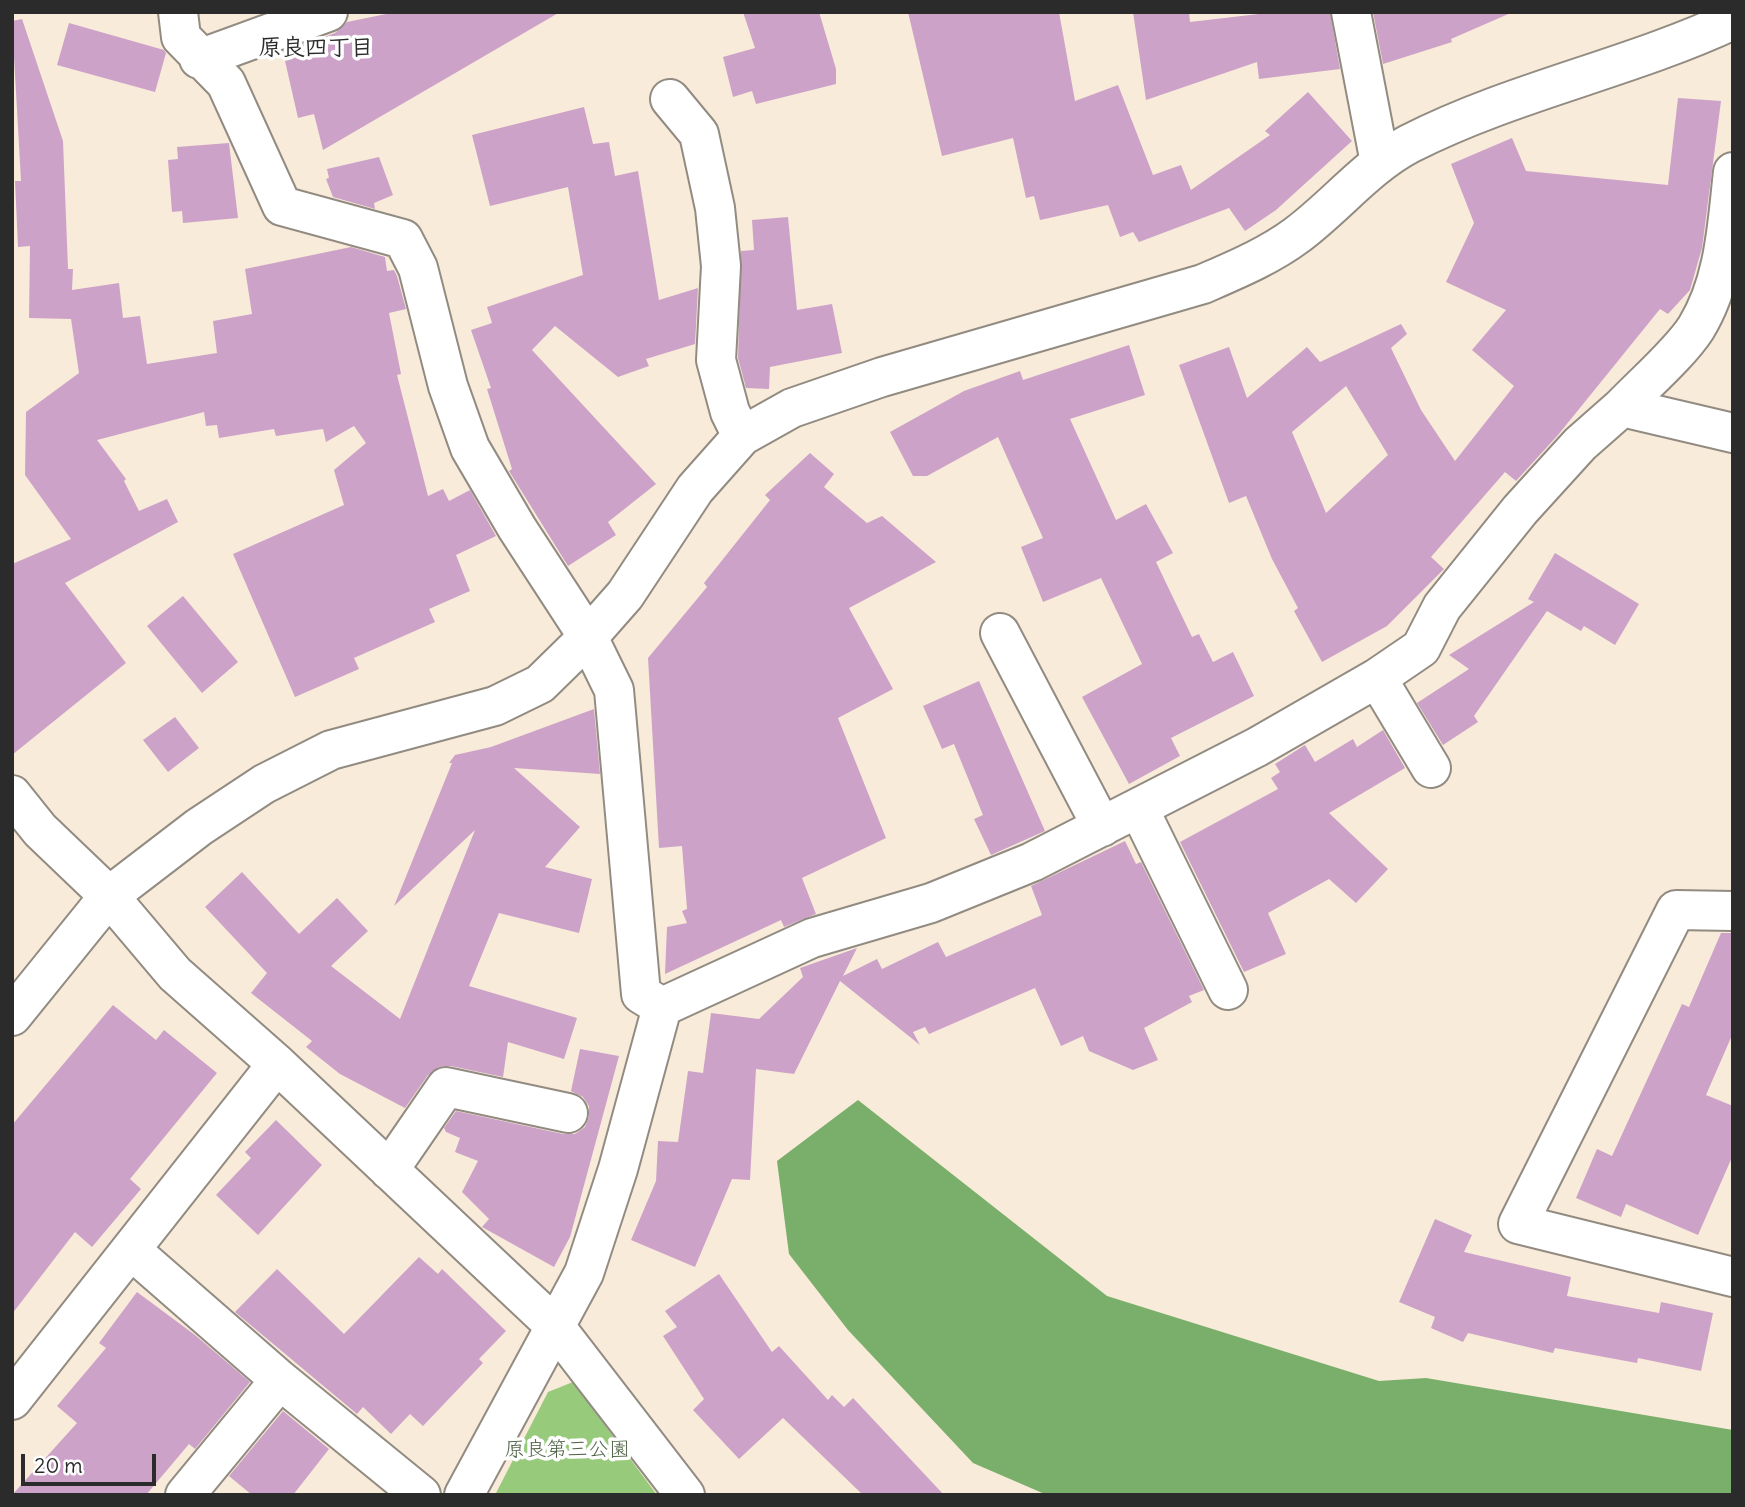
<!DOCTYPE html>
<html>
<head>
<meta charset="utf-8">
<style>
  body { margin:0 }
  #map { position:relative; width:1745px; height:1507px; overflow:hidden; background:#f8ebd9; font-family:Delius,sans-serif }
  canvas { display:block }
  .frame { position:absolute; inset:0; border:14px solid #2b2b2b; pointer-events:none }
  .scale { position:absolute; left:21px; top:1454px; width:135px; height:32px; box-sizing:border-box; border:4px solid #2b2b2b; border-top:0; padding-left:9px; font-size:21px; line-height:24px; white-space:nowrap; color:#2b2b2b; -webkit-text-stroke:5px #fff; paint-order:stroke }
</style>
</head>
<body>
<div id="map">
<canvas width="1745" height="1507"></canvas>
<div class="frame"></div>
<div class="scale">20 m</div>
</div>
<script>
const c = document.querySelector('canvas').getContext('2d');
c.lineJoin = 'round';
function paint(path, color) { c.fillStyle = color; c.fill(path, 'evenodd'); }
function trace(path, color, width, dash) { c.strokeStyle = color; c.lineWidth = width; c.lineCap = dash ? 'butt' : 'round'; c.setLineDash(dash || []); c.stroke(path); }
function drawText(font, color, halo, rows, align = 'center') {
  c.font = font + ' Delius,"Klee One",sans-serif'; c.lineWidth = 7; c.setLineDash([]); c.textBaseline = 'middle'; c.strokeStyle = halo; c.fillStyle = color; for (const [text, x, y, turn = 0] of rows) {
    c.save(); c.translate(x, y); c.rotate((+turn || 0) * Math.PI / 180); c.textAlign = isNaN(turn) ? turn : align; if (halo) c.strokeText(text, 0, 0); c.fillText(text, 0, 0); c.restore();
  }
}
paint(new Path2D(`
  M 573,1382 L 657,1495 L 495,1495 L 548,1392 Z`), '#97ca7b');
paint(new Path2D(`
  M 858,1100 L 1107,1296 L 1379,1381 L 1426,1378 L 1733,1430 L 1733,1495 L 1047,1495 L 973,1463 L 848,1330 L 789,1254 L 777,1161 Z`), '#79ae6b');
paint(new Path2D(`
  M 396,12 L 560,12 L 323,150 L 314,114 L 298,118 L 283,52 L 335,33 L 347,22 Z
  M 743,12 L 819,12 L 836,69 L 836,84 L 756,104 L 752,91 L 733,97 L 723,57 L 755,48 Z
  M 908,12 L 1059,12 L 1075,101 L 1118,85 L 1153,175 L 1181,165 L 1191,190 L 1270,135 L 1265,131 L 1308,92 L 1352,141 L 1276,210 L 1245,231 L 1229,208 L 1139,242 L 1133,232 L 1120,237 L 1108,205 L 1040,220 L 1034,196 L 1026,198 L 1013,138 L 942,156 Z
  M 1133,12 L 1189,12 L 1190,22 L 1276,12 L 1330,12 L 1340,69 L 1259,79 L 1257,62 L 1146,100 Z
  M 1373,12 L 1513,12 L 1451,39 L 1452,42 L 1383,64 Z
  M 22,19 L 63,141 L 68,269 L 73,269 L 72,290 L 119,283 L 123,318 L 140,316 L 147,364 L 217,353 L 213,321 L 252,314 L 245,269 L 351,247 L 385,257 L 387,271 L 394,270 L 397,276 L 406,309 L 389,313 L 401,374 L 397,375 L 428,496 L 443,489 L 449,501 L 470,490 L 496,536 L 456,555 L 470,591 L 429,609 L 435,622 L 354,658 L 359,669 L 295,697 L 233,554 L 344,505 L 334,470 L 366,443 L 354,426 L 326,442 L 323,429 L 276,436 L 274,429 L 219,438 L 217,425 L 206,426 L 204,412 L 97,440 L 126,479 L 124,481 L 139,511 L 167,499 L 178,522 L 65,583 L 126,663 L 12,755 L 12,564 L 71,539 L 25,475 L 26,412 L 79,373 L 71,319 L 29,318 L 30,246 L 18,247 L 15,181 L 21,181 L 12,21 Z
  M 69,23 L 164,50 L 166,53 L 155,92 L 57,65 Z
  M 1678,98 L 1721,101 L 1702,248 L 1690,290 L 1668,314 L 1660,309 L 1558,435 L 1516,481 L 1505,472 L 1431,557 L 1444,569 L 1387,626 L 1322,662 L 1294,611 L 1298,608 L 1272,559 L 1246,496 L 1229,503 L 1179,365 L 1229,347 L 1247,398 L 1307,347 L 1320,362 L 1401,324 L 1407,334 L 1391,348 L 1421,410 L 1455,461 L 1514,386 L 1472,350 L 1506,310 L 1446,282 L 1474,223 L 1451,164 L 1512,138 L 1526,171 L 1668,185 ZM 1346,386 L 1388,455 L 1326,513 L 1292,432 Z
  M 584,107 L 593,144 L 609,142 L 615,176 L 638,171 L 659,300 L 698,288 L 695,344 L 646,359 L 649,366 L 618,377 L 555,326 L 532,350 L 656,484 L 608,522 L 616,535 L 568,566 L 509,471 L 512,469 L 487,389 L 491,388 L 471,330 L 492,323 L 487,307 L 583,275 L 568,187 L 490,206 L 472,135 Z
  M 229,143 L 238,218 L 183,223 L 182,211 L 172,212 L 168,160 L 178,159 L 177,147 Z
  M 379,157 L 393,195 L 374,203 L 375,209 L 333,197 L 326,179 L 329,178 L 327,169 Z
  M 788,217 L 797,310 L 832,304 L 842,353 L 770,367 L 769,389 L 746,388 L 738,358 L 741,251 L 754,250 L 752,220 Z
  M 1129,345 L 1145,395 L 1070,419 L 1116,520 L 1146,504 L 1173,553 L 1156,562 L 1192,637 L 1199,634 L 1213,662 L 1233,652 L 1254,696 L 1171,738 L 1180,756 L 1129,784 L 1082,697 L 1142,664 L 1101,578 L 1043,602 L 1021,547 L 1043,538 L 998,437 L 927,476 L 913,476 L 890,432 L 964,391 L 1020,371 L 1023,380 Z
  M 810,453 L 834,474 L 824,487 L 867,523 L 882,516 L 936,562 L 849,608 L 893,689 L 838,718 L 886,838 L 802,878 L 816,914 L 784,927 L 781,920 L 665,974 L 667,927 L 687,923 L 682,911 L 687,909 L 682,846 L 659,848 L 648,658 L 707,587 L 704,583 L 770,500 L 765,495 Z
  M 1555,553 L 1639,604 L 1615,645 L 1584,626 L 1581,631 L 1547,611 L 1474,716 L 1478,722 L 1443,745 L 1417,703 L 1469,669 L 1449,655 L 1534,602 L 1528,599 Z
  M 183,596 L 238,662 L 202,693 L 147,626 Z
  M 979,681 L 1045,831 L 991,855 L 974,819 L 983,815 L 954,744 L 942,749 L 923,706 Z
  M 594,709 L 600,774 L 514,768 L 580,827 L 545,867 L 592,879 L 579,933 L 499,913 L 469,986 L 577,1018 L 564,1059 L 508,1042 L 503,1077 L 451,1066 L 439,1067 L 428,1075 L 405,1108 L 340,1074 L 306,1047 L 312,1041 L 251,993 L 267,973 L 205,907 L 242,872 L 299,934 L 337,898 L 368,931 L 331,966 L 400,1019 L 475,830 L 394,906 L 452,763 L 449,763 L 455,755 L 491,747 Z
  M 175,717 L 199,748 L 168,772 L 143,740 Z
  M 1383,730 L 1405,768 L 1329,813 L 1388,869 L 1356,903 L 1329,879 L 1268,913 L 1286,954 L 1244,972 L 1180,842 L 1278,789 L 1271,778 L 1280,772 L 1275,764 L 1305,745 L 1315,762 L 1353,739 L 1357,747 Z
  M 1125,841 L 1136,864 L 1141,862 L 1204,990 L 1189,996 L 1192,1002 L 1144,1028 L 1158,1060 L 1133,1070 L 1089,1051 L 1083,1036 L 1061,1046 L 1035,988 L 929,1034 L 925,1027 L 913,1032 L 920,1045 L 840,981 L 794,1074 L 756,1069 L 750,1180 L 732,1179 L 695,1267 L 631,1240 L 656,1181 L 658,1141 L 678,1142 L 688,1071 L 703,1073 L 711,1013 L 759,1019 L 803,977 L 800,968 L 857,948 L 843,976 L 877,959 L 882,969 L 938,942 L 946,957 L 1042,915 L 1031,886 Z
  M 1721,933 L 1733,933 L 1733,1033 L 1706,1095 L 1733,1106 L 1733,1155 L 1698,1235 L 1626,1204 L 1621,1217 L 1576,1198 L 1597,1149 L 1612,1156 L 1682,1004 L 1689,1007 Z
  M 113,1005 L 156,1040 L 164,1030 L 217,1073 L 130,1179 L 141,1189 L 92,1247 L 75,1232 L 12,1314 L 12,1125 Z
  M 580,1049 L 619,1056 L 570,1237 L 554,1267 L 482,1227 L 489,1219 L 462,1192 L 478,1161 L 455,1152 L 460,1138 L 446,1132 L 444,1128 L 456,1111 L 563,1134 L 575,1134 L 585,1127 L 589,1117 L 589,1106 L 583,1097 L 571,1091 Z
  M 276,1120 L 322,1165 L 258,1235 L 216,1195 L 251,1158 L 245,1152 Z
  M 1435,1219 L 1472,1235 L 1464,1252 L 1571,1277 L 1567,1296 L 1659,1313 L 1661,1302 L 1713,1313 L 1701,1371 L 1638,1358 L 1637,1363 L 1555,1348 L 1553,1353 L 1468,1333 L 1463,1342 L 1431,1328 L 1435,1317 L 1399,1302 Z
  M 419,1257 L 438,1274 L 442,1269 L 506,1331 L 479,1359 L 483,1363 L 423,1426 L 410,1414 L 391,1434 L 363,1407 L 357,1414 L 235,1312 L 277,1269 L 344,1334 Z
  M 719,1274 L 772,1352 L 779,1346 L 828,1400 L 832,1395 L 844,1407 L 853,1398 L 944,1495 L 863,1495 L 783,1418 L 739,1459 L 693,1410 L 704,1399 L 663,1336 L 677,1327 L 665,1311 Z
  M 137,1292 L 195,1335 L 250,1382 L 195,1449 L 189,1444 L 146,1495 L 12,1495 L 77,1423 L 57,1406 L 106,1348 L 99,1343 Z
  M 283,1411 L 329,1449 L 293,1495 L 252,1495 L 229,1476 Z`), '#cda2c9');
const minor = new Path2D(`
  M 178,12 L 181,37 L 226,83 L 282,206 L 403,239 L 418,268 L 448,386 L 470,448 L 517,528 L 588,637 L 614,690 L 641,994 L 662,1007
  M 1351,12 L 1380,163
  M 199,59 L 328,12
  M 670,99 L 699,134 L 715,208 L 721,266 L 716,360 L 730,412 L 742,436
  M 1622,407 C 1644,384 1680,353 1696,328 C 1725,281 1727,225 1733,172
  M 1000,633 L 1102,827
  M 1377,678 L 1431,768
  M 12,795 L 40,830 L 109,896 L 175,974 L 277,1064 L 554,1325 L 685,1495
  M 1139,809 L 1228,990
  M 1733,911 L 1676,910 L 1518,1224 L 1733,1277
  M 12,1016 L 109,896 L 199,827 L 264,784 L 331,750 L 495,706 L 540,684 L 588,637 L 625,595 L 695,489 L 742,436 L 792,408 L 882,377 L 1203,284 C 1235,270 1269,256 1297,235 C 1336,206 1366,167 1409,144 C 1513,91 1628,69 1733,20
  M 389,1170 L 446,1087 L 568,1113
  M 131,1250 L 280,1380 L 421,1495
  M 12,1400 L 277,1064
  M 185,1495 L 280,1380
  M 464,1495 L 584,1273 L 618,1169 L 662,1007 L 812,938 L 931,903 L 1032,862 L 1257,747 L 1377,678 L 1421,648 L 1442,607 L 1520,510 L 1580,444 L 1622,407 L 1733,433`);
trace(minor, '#928b82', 42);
trace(minor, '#fff', 38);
drawText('21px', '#516347', '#fff', [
  ["原良第三公園",567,1450]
]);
drawText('bold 23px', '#2b2b2b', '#fff', [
  ["原良四丁目",316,48]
]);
</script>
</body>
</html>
